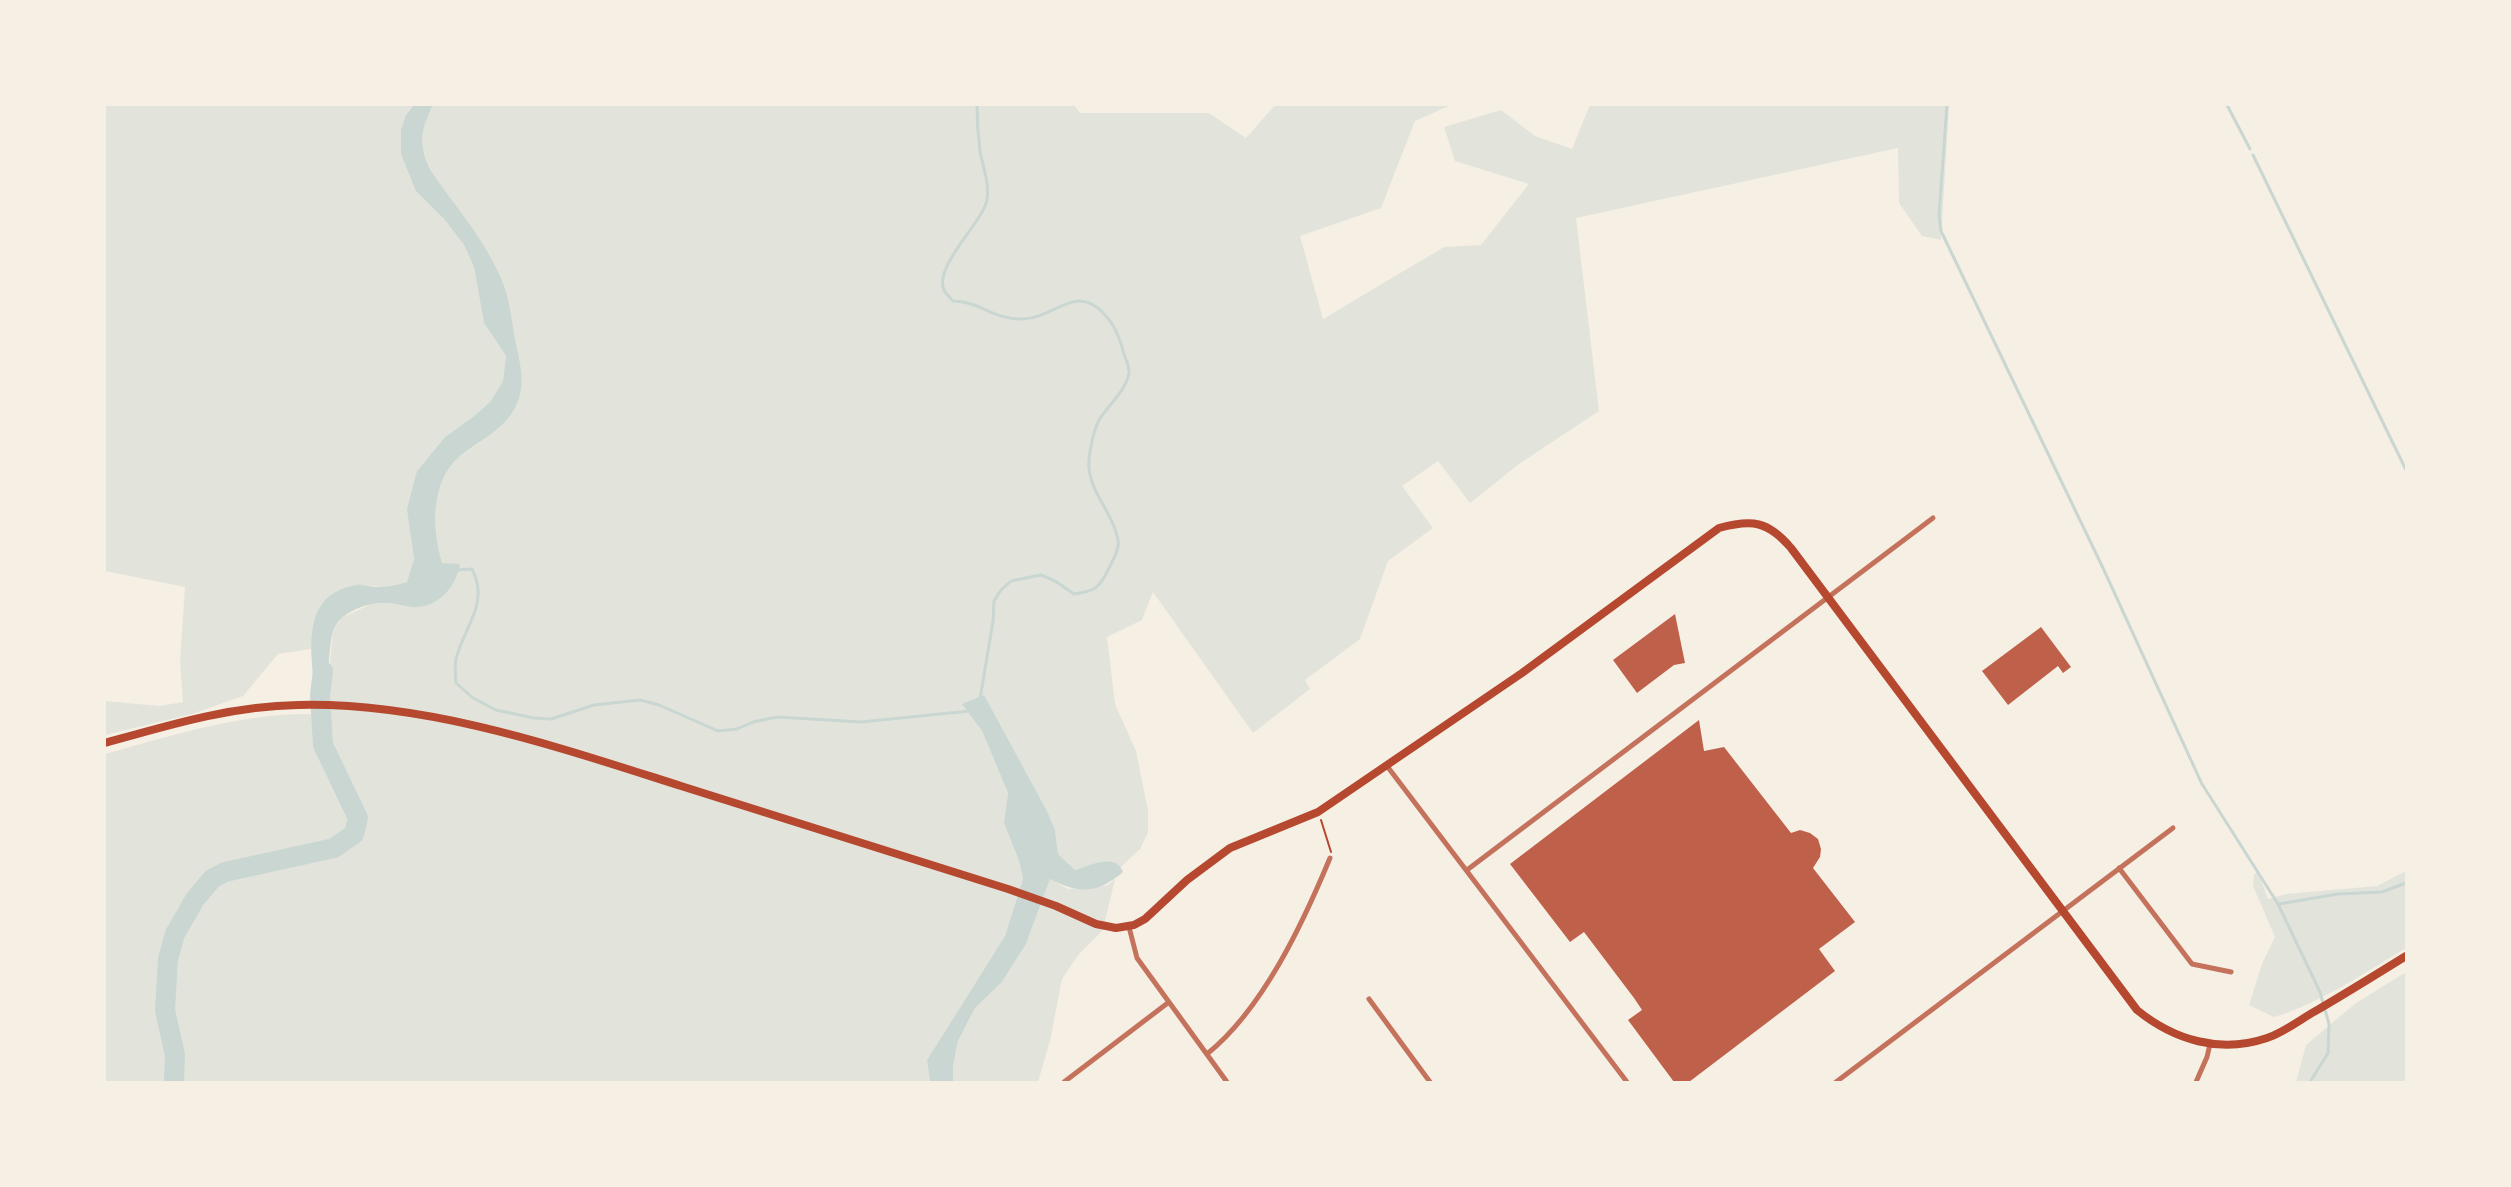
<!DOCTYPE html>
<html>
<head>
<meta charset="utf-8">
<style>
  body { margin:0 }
  #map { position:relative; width:2511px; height:1187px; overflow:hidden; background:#f6efe4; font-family:"Archivo Narrow",sans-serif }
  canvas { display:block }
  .frame { position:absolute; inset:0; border:106px solid #f6efe4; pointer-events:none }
</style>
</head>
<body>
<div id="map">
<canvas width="2511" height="1187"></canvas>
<div class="frame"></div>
</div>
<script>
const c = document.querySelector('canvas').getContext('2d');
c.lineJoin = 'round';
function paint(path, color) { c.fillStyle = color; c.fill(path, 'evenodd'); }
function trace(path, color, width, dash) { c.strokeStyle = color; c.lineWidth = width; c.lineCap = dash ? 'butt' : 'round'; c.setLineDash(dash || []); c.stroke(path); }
paint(new Path2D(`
  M 105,105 L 414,105 L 406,115 L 444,219 L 464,245 L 474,267 L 484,323 L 506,356 L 503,381 L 490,402 L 474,416 L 445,437 L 417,471 L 411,539 L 414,559 L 407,582 L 385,587 L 359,585 L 311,649 L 278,654 L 243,696 L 192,714 L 105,735 L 105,701 L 160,706 L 183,702 L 180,661 L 185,587 L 105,571 Z
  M 433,105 L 1074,105 L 1080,113 L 1209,113 L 1246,138 L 1275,105 L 1451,105 L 1415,121 L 1381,208 L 1300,236 L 1323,319 L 1444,247 L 1481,245 L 1529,184 L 1455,161 L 1444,127 L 1501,110 L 1535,136 L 1572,149 L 1590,105 L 1949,105 L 1941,240 L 1922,236 L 1899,203 L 1898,148 L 1576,218 L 1599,411 L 1519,464 L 1470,503 L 1438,461 L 1402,486 L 1433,528 L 1388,561 L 1360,639 L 1305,680 L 1310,689 L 1253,733 L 1153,592 L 1142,620 L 1107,637 L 1115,704 L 1136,751 L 1148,811 L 1148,832 L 1140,849 L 1121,867 L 1088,866 L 1075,870 L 1058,854 L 1055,830 L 1047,811 L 984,696 L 963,704 L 982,731 L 1008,793 L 1004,823 L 1019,861 L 1023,879 L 1005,936 L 927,1060 L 930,1082 L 105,1082 L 105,754 C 179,734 253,709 330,715 L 327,697 L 333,629 L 343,617 L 371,604 L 386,603 L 420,607 L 436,601 L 444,594 C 441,550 420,493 458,458 C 466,451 476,446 484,439 C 495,431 504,420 514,410 L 502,281 L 491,257 L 431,171 L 421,147 L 424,123 Z
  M 2406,871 L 2406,948 C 2364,973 2321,1003 2274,1017 L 2249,1005 L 2262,964 L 2275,937 L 2253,886 L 2254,874 L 2258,872 L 2268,899 L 2286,894 L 2377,886 Z
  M 1050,879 L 1068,889 L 1108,885 L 1115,879 L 1103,930 L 1079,954 L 1062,979 L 1050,1041 L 1038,1082 L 953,1082 L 953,1066 L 958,1041 L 975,1008 L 1002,982 L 1026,944 Z
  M 2406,972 L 2406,1082 L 2296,1082 L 2306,1045 L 2356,1003 Z`), '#e2e4dc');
paint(new Path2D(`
  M 414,105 L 433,105 C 420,131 418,145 431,171 C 455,206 485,240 501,278 C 510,299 512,324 516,345 C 521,367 526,387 515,408 C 504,429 478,442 460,456 C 430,481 432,529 442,563 L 460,564 C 457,584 440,606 418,607 C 408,608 397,603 386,603 C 368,602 343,611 334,628 C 329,639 328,682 327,697 L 315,696 C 312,654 298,594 357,585 C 363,584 369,587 375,587 C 386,587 397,585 407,582 L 414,559 L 407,509 L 417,471 L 445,437 L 474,416 L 490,402 L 503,381 L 506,356 L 484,323 L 474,267 L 464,245 L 444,219 L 416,191 L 401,154 L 401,130 L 406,115 Z
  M 984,695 L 1047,811 L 1055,830 L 1058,854 L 1075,870 C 1089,866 1116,852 1123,872 C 1097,894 1079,894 1050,879 L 1026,944 L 1002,982 L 975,1008 L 958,1041 L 953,1066 L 953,1082 L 930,1082 L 927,1060 L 1005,936 L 1023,879 L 1019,861 L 1004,823 L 1008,793 L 982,731 L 962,704 Z`), '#c9d6d2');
trace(new Path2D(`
  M 977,105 C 977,121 978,136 980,151 C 983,168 992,189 985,206 C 977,227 934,268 944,290 C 946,294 950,298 953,301 C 980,301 993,320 1023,319 C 1056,318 1076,282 1105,315 C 1114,324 1118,335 1122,347 C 1123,354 1130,366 1129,373 C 1126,391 1108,405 1099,420 C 1094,430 1090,448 1089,459 C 1086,490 1113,511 1118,540 C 1120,549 1112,562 1108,570 C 1099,589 1094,591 1074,594 L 1055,581 L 1041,575 L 1011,581 L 1001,590 L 994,601 L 993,621 L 980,699
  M 1947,105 L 1939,215 L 1941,231 L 2103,568 L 2202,784 L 2278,904 L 2320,992 L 2329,1024 L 2328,1053 L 2310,1082
  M 2227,105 L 2250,149
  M 2253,155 L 2406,470
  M 456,570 L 472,569 C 490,604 464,626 456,659 C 454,667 456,676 456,683 L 473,698 L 496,710 L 534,718 L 551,719 L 594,705 L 640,700 L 659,705 L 718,731 L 737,729 L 753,722 L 777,717 L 861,722 L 970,711
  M 2279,904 L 2338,894 L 2382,892 L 2406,883`), '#c9d6d2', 3);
trace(new Path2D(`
  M 174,1082 L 175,1055 L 165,1010 L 168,959 L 175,934 L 195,899 L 212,879 L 225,872 L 334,848 L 354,834 L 358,818 L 323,745 L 320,695 L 323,671`), '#c9d6d2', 20);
paint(new Path2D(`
  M 1675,614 L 1685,663 L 1674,665 L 1637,693 L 1613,660 Z
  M 2041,627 L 2071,667 L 2063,673 L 2058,666 L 2008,705 L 1982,671 Z
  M 1699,720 L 1704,751 L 1724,747 L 1791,833 L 1800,830 L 1810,833 L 1818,839 L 1821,849 L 1820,857 L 1813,868 L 1855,922 L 1819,949 L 1835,971 L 1689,1082 L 1674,1082 L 1628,1020 L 1642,1010 L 1634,998 L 1584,932 L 1570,942 L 1510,864 Z`), '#bf614a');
trace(new Path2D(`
  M 1321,820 L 1331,852`), '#b5482f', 2);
trace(new Path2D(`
  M 1387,766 L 1627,1082
  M 2119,868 L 2192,964 L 2231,972
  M 1467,870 L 1933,518
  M 1129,927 L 1137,958 L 1227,1082
  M 1369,999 L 1430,1082
  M 1207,1054 C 1263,1009 1303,923 1330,858
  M 1064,1082 L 1169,1002
  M 1836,1082 L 2173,828
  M 2196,1082 L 2207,1057 L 2210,1044`), '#c5725c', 5);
trace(new Path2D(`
  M 105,743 C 169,725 231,706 298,705 C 428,702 558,747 681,786 C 790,820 899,855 1008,889 L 1056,906 L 1096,924 L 1116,928 L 1134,925 L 1145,919 L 1187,880 L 1230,848 L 1318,812 L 1522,673 L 1719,528 C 1752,519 1768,521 1791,548 L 2137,1010 C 2174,1040 2220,1054 2267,1038 C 2285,1032 2302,1018 2319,1009 C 2348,992 2377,974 2406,956`), '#b5482f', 8);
</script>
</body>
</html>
